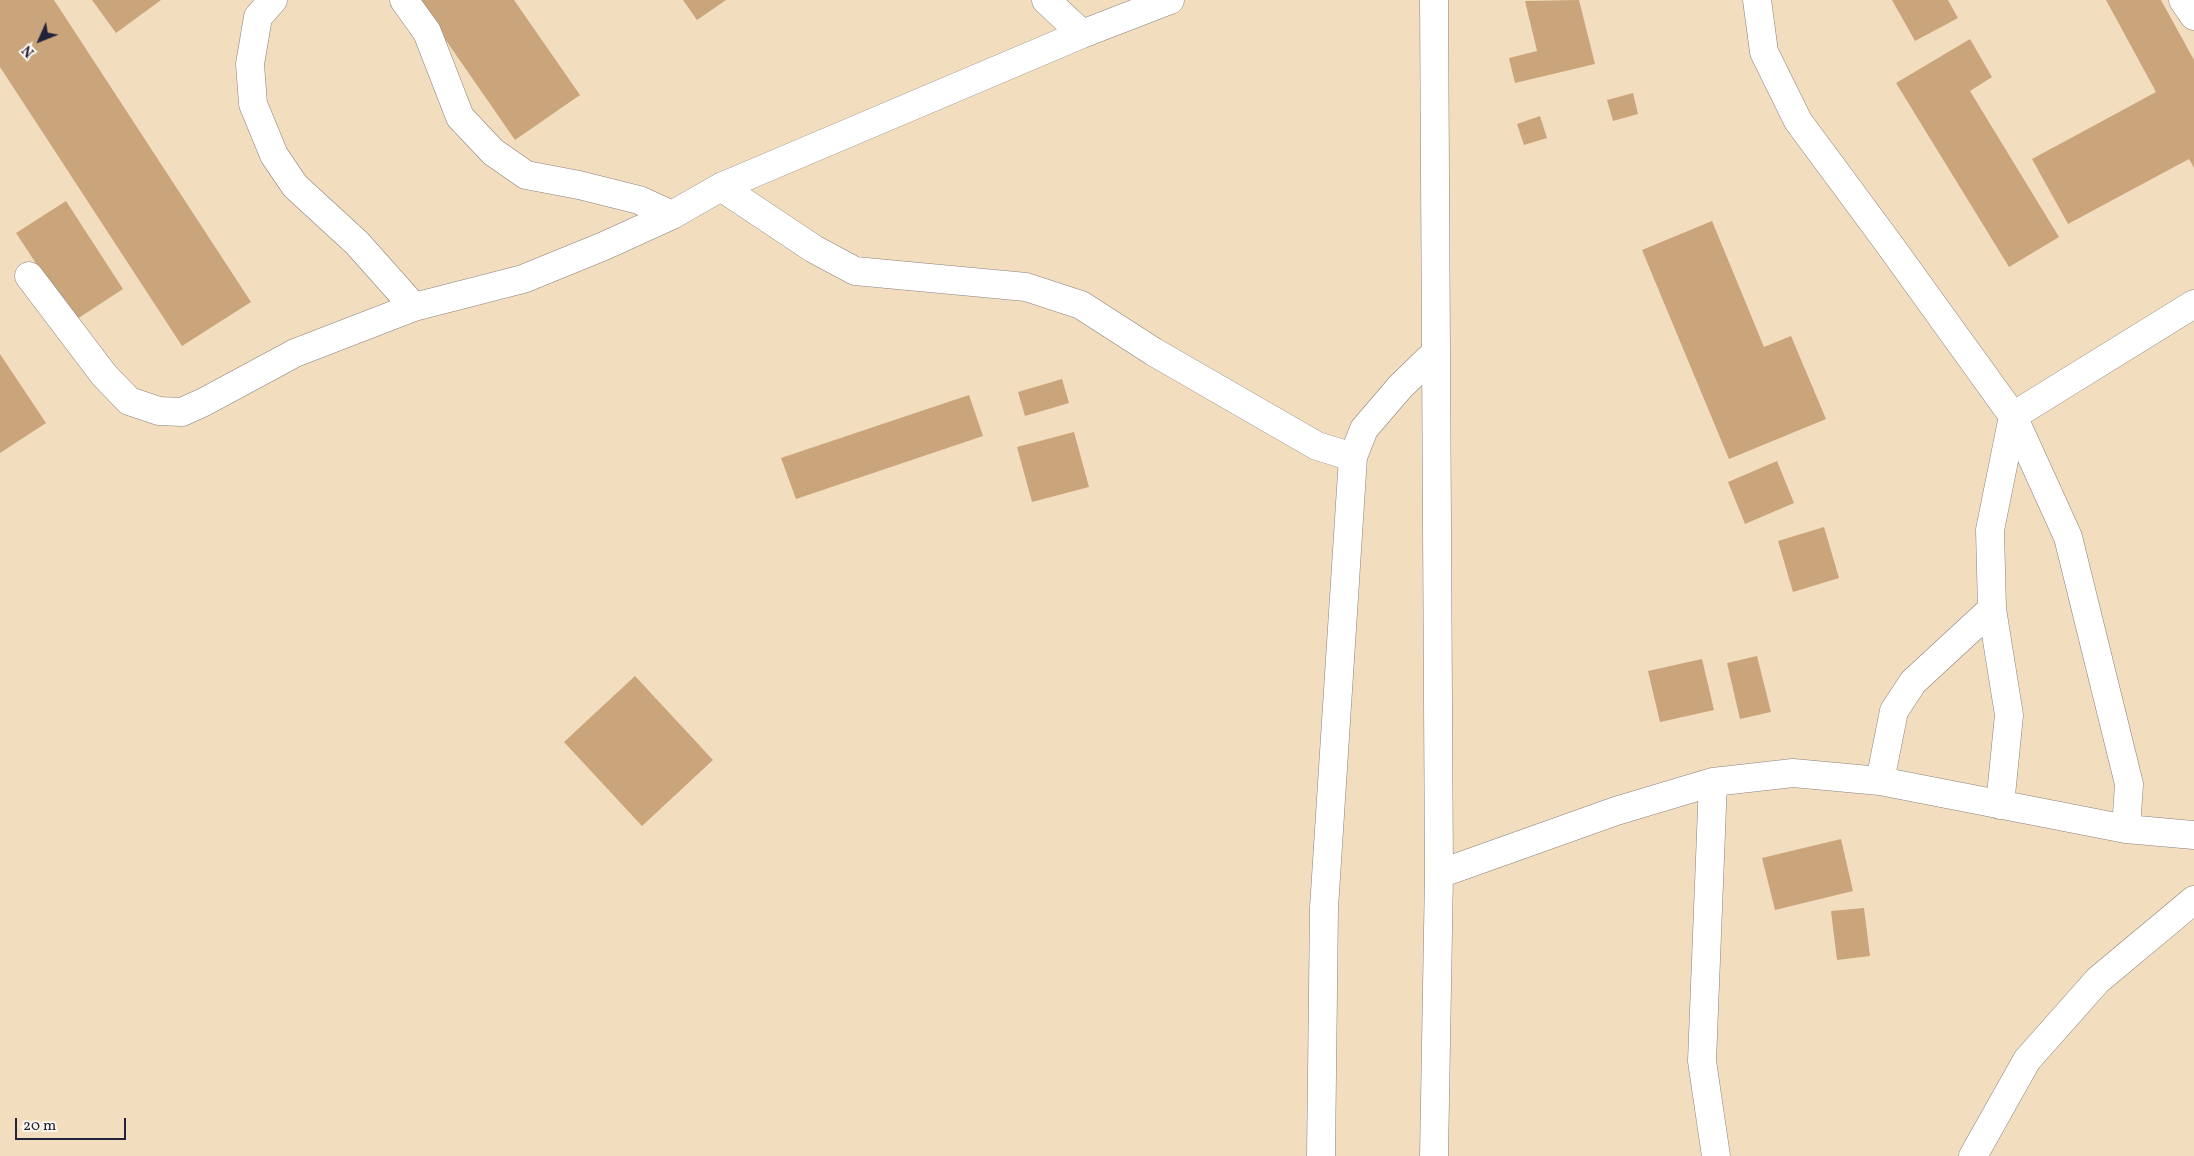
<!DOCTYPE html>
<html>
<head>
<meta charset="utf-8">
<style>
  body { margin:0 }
  #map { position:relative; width:2194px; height:1156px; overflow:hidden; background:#f2debf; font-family:Vollkorn,serif }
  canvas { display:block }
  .north { position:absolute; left:15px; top:15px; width:50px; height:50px; -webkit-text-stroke:4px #fbf7ec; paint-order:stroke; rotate:226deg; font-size:14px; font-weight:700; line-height:20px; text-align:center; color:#22223b }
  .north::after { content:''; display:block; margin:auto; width:18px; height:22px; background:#22223b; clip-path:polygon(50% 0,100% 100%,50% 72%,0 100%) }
  .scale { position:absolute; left:15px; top:1118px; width:111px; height:22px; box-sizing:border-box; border:2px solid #22223b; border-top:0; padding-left:6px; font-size:15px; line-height:18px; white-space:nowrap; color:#22223b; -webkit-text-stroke:4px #fbf7ec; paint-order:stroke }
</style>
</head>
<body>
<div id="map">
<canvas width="2194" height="1156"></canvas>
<div class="north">N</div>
<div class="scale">20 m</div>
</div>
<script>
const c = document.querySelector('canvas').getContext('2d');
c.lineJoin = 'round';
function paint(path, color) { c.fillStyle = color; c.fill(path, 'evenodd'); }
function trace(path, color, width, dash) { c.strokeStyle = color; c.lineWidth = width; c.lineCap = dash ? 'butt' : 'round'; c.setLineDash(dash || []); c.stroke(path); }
paint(new Path2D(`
  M 0,0 L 54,0 L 251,302 L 182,346 L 0,67 Z
  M 92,0 L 161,0 L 116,33 Z
  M 418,0 L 514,0 L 580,95 L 515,140 Z
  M 683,0 L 726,0 L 697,20 Z
  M 1579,0 L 1595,64 L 1515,83 L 1509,58 L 1537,51 L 1525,1 Z
  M 1892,0 L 1948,0 L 1958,18 L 1915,41 Z
  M 2106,0 L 2161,0 L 2194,60 L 2194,168 L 2189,159 L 2068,224 L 2032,159 L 2156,92 Z
  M 1970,39 L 1992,77 L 1970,91 L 2059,237 L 2009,267 L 1896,83 Z
  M 1633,93 L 1638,114 L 1613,121 L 1607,100 Z
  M 1540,116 L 1547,138 L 1524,145 L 1517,124 Z
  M 66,201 L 123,289 L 74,321 L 16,233 Z
  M 1712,221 L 1764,347 L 1791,336 L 1826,419 L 1729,459 L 1642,250 Z
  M 0,354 L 46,423 L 0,453 Z
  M 1062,379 L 1069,403 L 1025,416 L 1018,392 Z
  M 969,395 L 983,436 L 796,499 L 781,458 Z
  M 1074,432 L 1089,487 L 1032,502 L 1017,447 Z
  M 1777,461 L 1794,503 L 1745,524 L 1728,482 Z
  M 1824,527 L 1839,578 L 1793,592 L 1778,541 Z
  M 1757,656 L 1771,712 L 1740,719 L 1727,663 Z
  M 1702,659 L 1714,710 L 1660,722 L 1648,671 Z
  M 635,676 L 713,760 L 642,826 L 564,742 Z
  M 1841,839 L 1853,891 L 1775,910 L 1762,858 Z
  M 1864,908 L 1870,956 L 1837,960 L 1831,911 Z`), '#caa57b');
const minor = new Path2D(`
  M 273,0 L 258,17 L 250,64 L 253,104 L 274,155 L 295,186 L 357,243 L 414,307
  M 404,0 L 427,32 L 460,117 L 493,152 L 526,175 L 579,185 L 639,200 L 672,215
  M 1046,0 L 1082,34
  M 1434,0 L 1439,874 L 1434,1156
  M 1757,0 L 1764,52 L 1798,121 L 1889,244 L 2013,416 L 2068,537 L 2129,784 L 2126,829
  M 2183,0 L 2194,16
  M 721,187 L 814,249 L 855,271 L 1026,287 L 1081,305 L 1154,352 L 1317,446 L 1353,457
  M 29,276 L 104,375 L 129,401 L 159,411 L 182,412 L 204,402 L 295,353 L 414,307 L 523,279 L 604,246 L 672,215 L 721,187 L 1082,34 L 1170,0
  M 1880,781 L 1894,711 L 1913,682 L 1992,609
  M 1713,782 L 1702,1061 L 1716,1156
  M 2000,805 L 2009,715 L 1992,609 L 1990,530 L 2013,416 L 2194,304
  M 1439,874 L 1616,811 L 1713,782 L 1793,773 L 1880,781 L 2126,829 L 2194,835
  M 1321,1156 L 1324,908 L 1353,457 L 1364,429 L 1400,387 L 1436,352
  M 1973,1156 L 2027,1060 L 2098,980 L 2194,900`);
trace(minor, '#8a807d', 29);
trace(minor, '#fff', 28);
</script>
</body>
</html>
